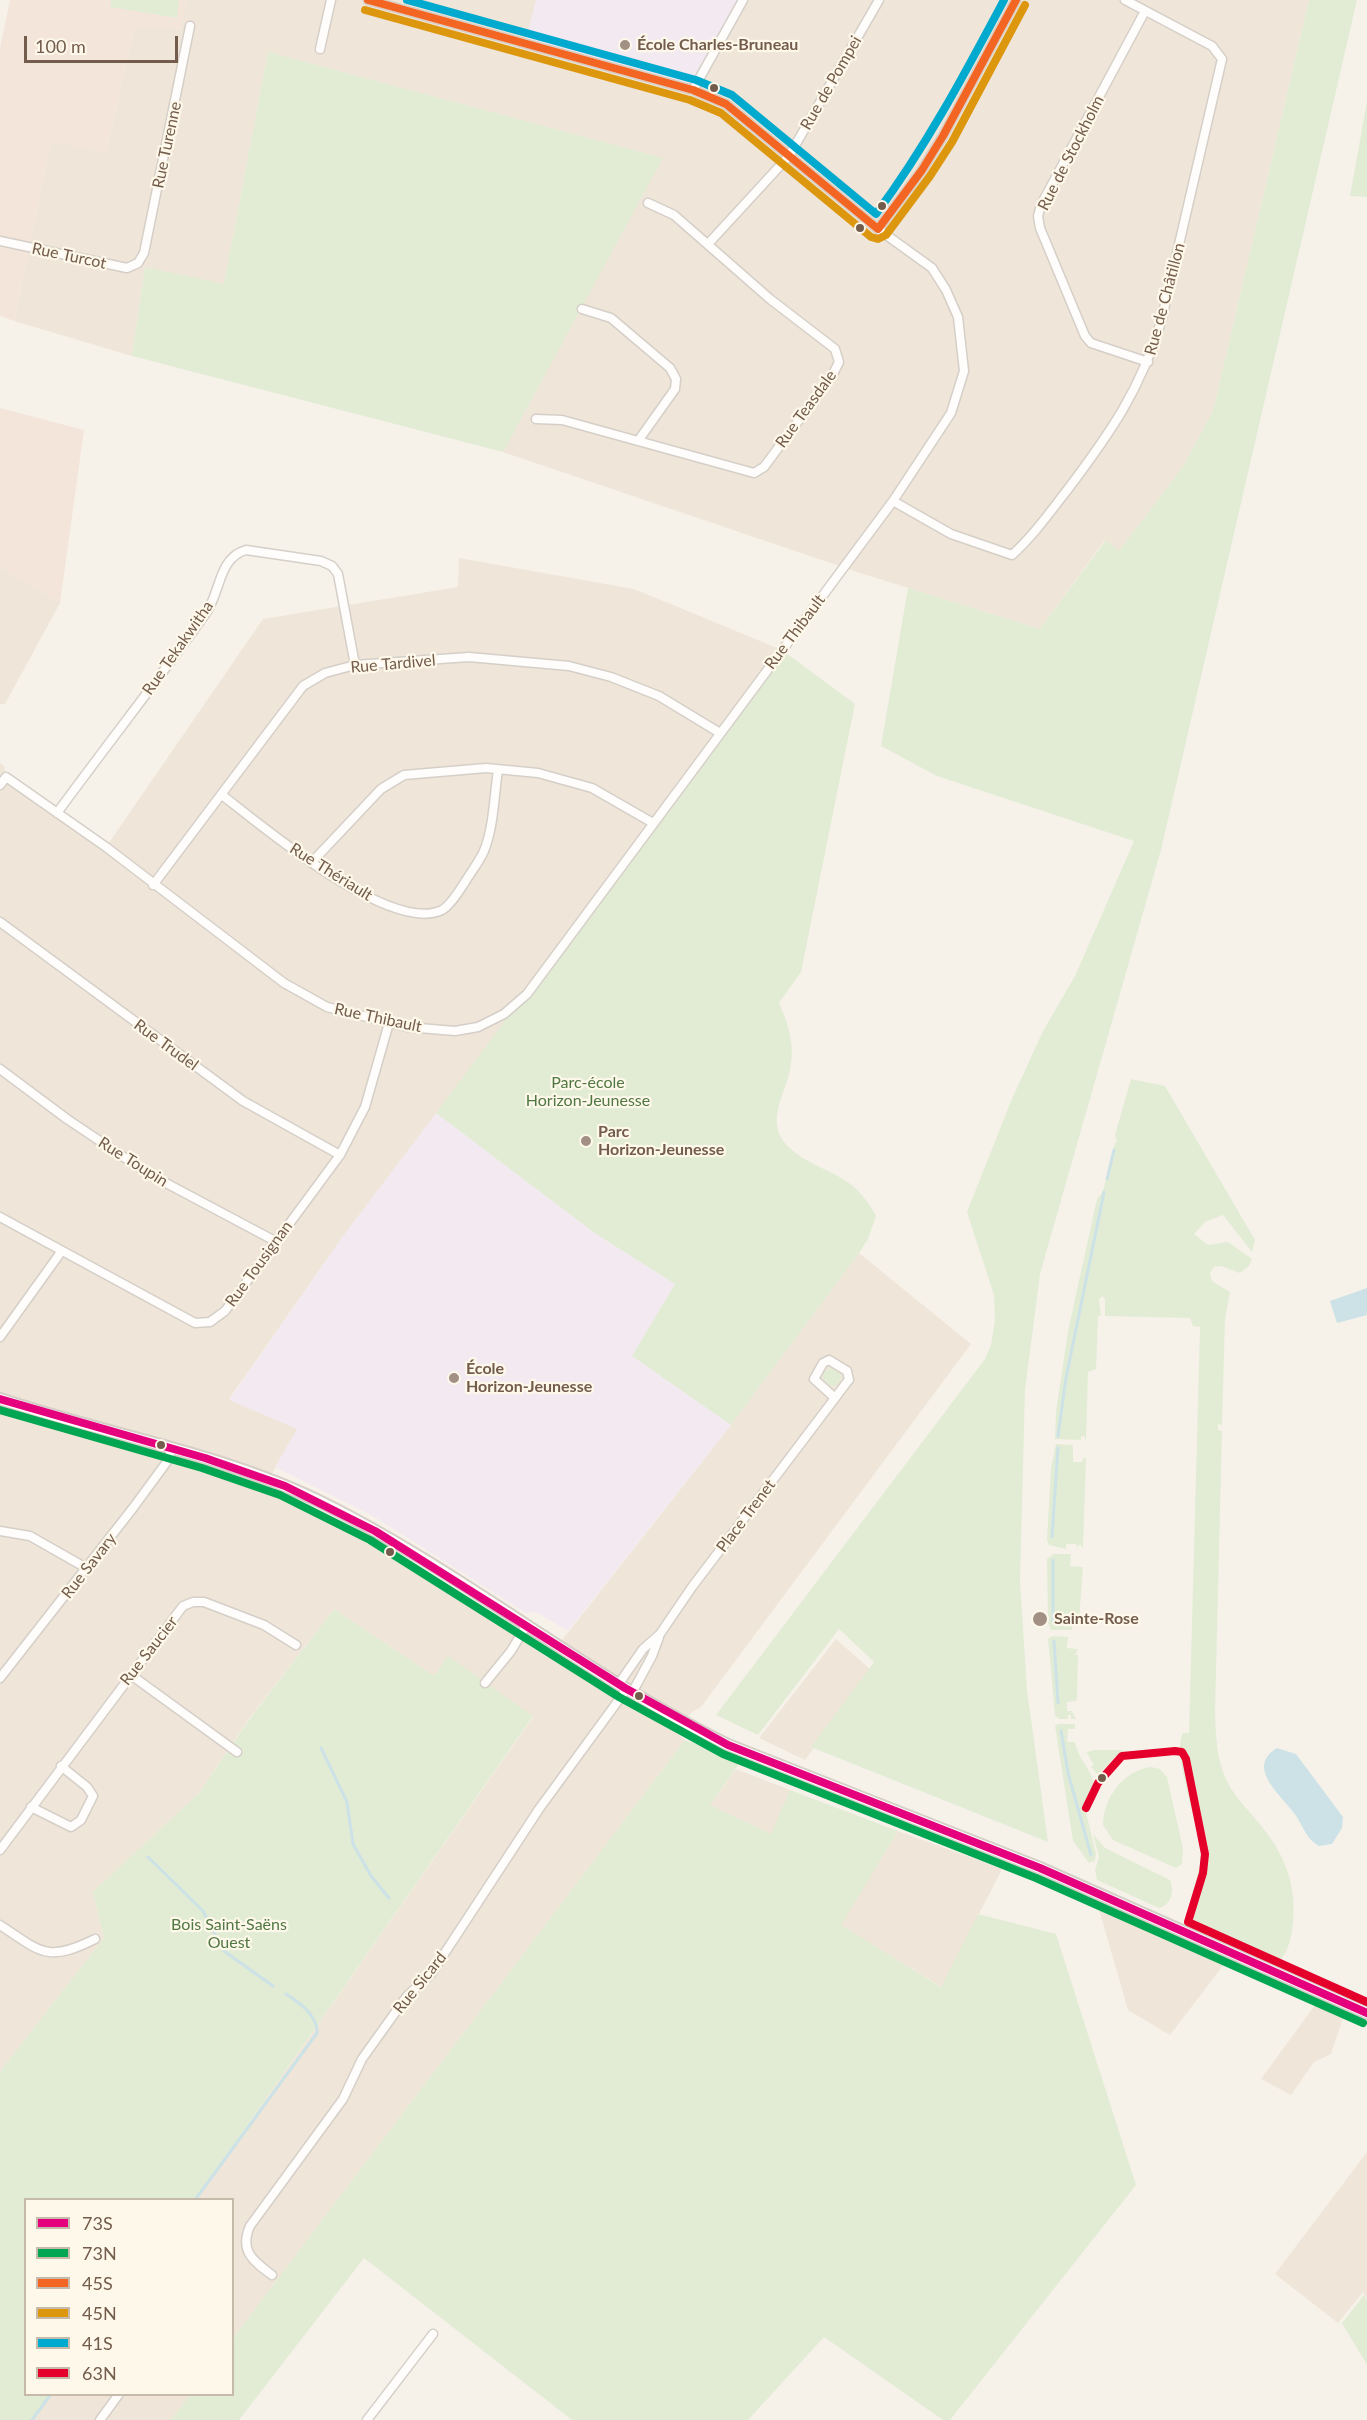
<!DOCTYPE html>
<html>
<head>
<meta charset="utf-8">
<style>
  body { margin:0 }
  #map { position:relative; width:1367px; height:2420px; overflow:hidden; background:#f6f2ea; font-family:Lato,sans-serif }
  canvas { display:block }
  .legend { position:absolute; left:24px; top:2198px; width:210px; height:198px; box-sizing:border-box; background:#fef8eb; border:2px solid #c6baab; margin:0; padding:8px 10px; list-style:none; font-size:18px; color:#735c4b }
  .legend li { display:flex; align-items:center; gap:12px; height:30px }
  .legend b { width:30px; border:2px solid #c6baab }
  .scale { position:absolute; left:24px; top:36px; width:154px; height:27px; box-sizing:border-box; border:3px solid #735c4b; border-top:0; padding-left:8px; font-size:18px; line-height:21px; white-space:nowrap; color:#735c4b; -webkit-text-stroke:4px #fef8eb; paint-order:stroke }
</style>
</head>
<body>
<div id="map">
<canvas width="1367" height="2420"></canvas>
<ul class="legend">
<li><b style="height:8px;background:#e5007d"></b>73S</li>
<li><b style="height:8px;background:#00a651"></b>73N</li>
<li><b style="height:8px;background:#f26522"></b>45S</li>
<li><b style="height:8px;background:#dd970f"></b>45N</li>
<li><b style="height:8px;background:#00a9ce"></b>41S</li>
<li><b style="height:8px;background:#e4002b"></b>63N</li>
</ul>
<div class="scale">100 m</div>
</div>
<script>
const c = document.querySelector('canvas').getContext('2d');
c.lineJoin = 'round';
function paint(path, color) { c.fillStyle = color; c.fill(path, 'evenodd'); }
function trace(path, color, width, dash) { c.strokeStyle = color; c.lineWidth = width; c.lineCap = dash ? 'butt' : 'round'; c.setLineDash(dash || []); c.stroke(path); }
function drawText(font, color, halo, rows, align = 'center') {
  c.font = font + ' Lato,sans-serif'; c.lineWidth = 4.5; c.setLineDash([]); c.textBaseline = 'middle'; c.strokeStyle = halo; c.fillStyle = color; for (const [text, x, y, turn = 0] of rows) {
    c.save(); c.translate(x, y); c.rotate((+turn || 0) * Math.PI / 180); c.textAlign = isNaN(turn) ? turn : align; if (halo) c.strokeText(text, 0, 0); c.fillText(text, 0, 0); c.restore();
  }
}
paint(new Path2D(`
  M 187,0 L 1309,0 L 1213,411 L 1184,465 L 1119,551 L 1105,540 L 1040,629 L 857,572 L 503,452 L 662,158 L 268,52 L 224,285 L 145,267 L 132,356 L 14,321 L 51,141 L 106,152 L 135,26 Z
  M 459,558 L 634,589 L 782,650 L 527,994 L 341,1239 L 229,1399 L 298,1429 L 262,1491 L 298,1507 L 402,1561 L 548,1658 L 731,1425 L 859,1253 L 971,1344 L 701,1707 L 692,1712 L 675,1732 L 685,1740 L 233,2338 L 232,2200 L 196,2199 L 533,1717 L 448,1657 L 434,1676 L 334,1609 L 249,1719 L 199,1793 L 93,1892 L 104,1938 L 2,2069 L 0,2075 L 0,763 L 4,766 L 7,777 L 106,847 L 263,619 L 458,587 Z
  M 0,567 L 60,603 L 5,704 L 0,704 Z
  M 836,1639 L 872,1671 L 805,1760 L 759,1738 Z
  M 736,1769 L 790,1790 L 772,1835 L 710,1805 Z
  M 898,1831 L 1002,1869 L 942,1987 L 840,1925 Z
  M 1098,1906 L 1225,1963 L 1170,2035 L 1128,2010 Z
  M 1315,2005 L 1343,2018 L 1331,2054 L 1314,2062 L 1291,2095 L 1261,2079 Z
  M 1367,2152 L 1367,2298 L 1363,2292 L 1338,2323 L 1275,2274 Z
  M 48,2395 L 190,2395 L 171,2420 L 29,2420 Z`), '#efe5d8');
paint(new Path2D(`
  M 10,0 L 187,0 L 181,30 L 135,26 L 106,152 L 51,142 L 14,321 L 0,316 L 0,48 Z
  M 0,408 L 84,430 L 60,603 L 0,567 Z`), '#f4e5db');
paint(new Path2D(`
  M 536,0 L 743,0 L 693,90 L 525,42 Z
  M 436,1113 L 596,1234 L 675,1284 L 632,1356 L 731,1425 L 568,1631 L 536,1612 L 526,1613 L 373,1516 L 275,1467 L 297,1429 L 229,1400 L 341,1239 Z`), '#f3e9f1');
paint(new Path2D(`
  M 111,0 L 179,0 L 177,18 L 110,7 Z
  M 1309,0 L 1357,0 L 1161,850 L 1040,1274 L 1025,1390 L 1020,1581 L 1027,1690 L 1048,1842 L 811,1747 L 874,1662 L 839,1629 L 758,1735 L 716,1715 L 985,1359 L 991,1345 L 995,1320 L 994,1295 L 967,1212 L 1011,1101 L 1043,1031 L 1075,976 L 1134,841 L 937,776 L 881,746 L 908,588 L 1040,629 L 1106,540 L 1119,551 L 1184,465 L 1213,411 Z
  M 268,52 L 663,158 L 503,452 L 132,356 L 145,267 L 224,284 Z
  M 1367,101 L 1367,197 L 1350,196 Z
  M 782,650 L 855,704 L 801,972 L 779,1003 C 789,1025 795,1045 790,1070 C 786,1091 769,1116 781,1137 C 793,1159 827,1168 846,1181 C 859,1189 869,1203 876,1216 L 868,1239 L 859,1253 L 731,1425 L 632,1356 L 675,1284 L 596,1234 L 436,1113 Z
  M 1131,1079 L 1165,1086 L 1255,1240 L 1252,1252 L 1223,1215 L 1205,1222 L 1194,1234 L 1208,1245 L 1228,1242 L 1252,1259 L 1249,1266 L 1240,1273 L 1221,1266 L 1214,1267 L 1210,1273 L 1212,1281 L 1230,1292 L 1225,1319 L 1222,1425 L 1218,1424 L 1218,1430 L 1222,1431 L 1215,1712 C 1216,1735 1216,1757 1226,1779 C 1232,1793 1243,1804 1253,1816 C 1282,1849 1297,1879 1293,1923 C 1292,1935 1288,1954 1279,1961 C 1263,1960 1195,1928 1190,1915 C 1189,1889 1205,1868 1200,1842 C 1196,1820 1172,1750 1183,1733 L 1189,1733 L 1200,1327 L 1193,1326 L 1190,1318 L 1105,1316 L 1105,1299 L 1102,1296 L 1099,1299 L 1101,1316 L 1098,1316 L 1096,1369 L 1088,1372 L 1086,1441 L 1084,1436 L 1081,1436 L 1081,1440 L 1055,1439 L 1056,1412 L 1068,1331 L 1097,1199 L 1103,1191 L 1115,1143 L 1117,1142 L 1115,1135 Z
  M823 1377a9 9 0 1 1 18 0a9 9 0 1 1-18 0Z
  M 1056,1444 L 1073,1445 L 1073,1462 L 1082,1462 L 1083,1458 L 1086,1458 L 1083,1549 L 1081,1545 L 1078,1545 L 1078,1550 L 1076,1544 L 1066,1544 L 1066,1549 L 1049,1545 L 1047,1540 L 1051,1468 Z
  M 1054,1554 L 1071,1554 L 1070,1566 L 1083,1567 L 1079,1621 L 1072,1623 L 1072,1630 L 1051,1630 L 1048,1623 L 1047,1559 Z
  M 334,1609 L 434,1676 L 448,1656 L 533,1716 L 196,2199 L 26,2200 L 26,2394 L 51,2395 L 32,2420 L 0,2420 L 0,2075 L 2,2069 L 104,1938 L 93,1892 L 199,1793 L 249,1720 Z
  M 1052,1636 L 1068,1637 L 1067,1648 L 1078,1649 L 1075,1655 L 1078,1655 L 1077,1698 L 1076,1701 L 1067,1702 L 1067,1711 L 1072,1711 L 1076,1719 L 1071,1719 L 1071,1715 L 1068,1715 L 1068,1719 L 1059,1719 L 1055,1715 L 1048,1639 Z
  M 1058,1724 L 1075,1724 L 1075,1729 L 1068,1729 L 1067,1742 L 1075,1742 C 1078,1761 1096,1771 1094,1792 L 1084,1804 L 1096,1854 L 1095,1861 L 1089,1863 L 1073,1841 L 1055,1726 Z
  M 685,1740 L 741,1761 L 710,1805 L 771,1834 L 790,1790 L 898,1831 L 841,1925 L 941,1987 L 978,1914 L 1056,1934 L 1136,2185 L 950,2420 L 943,2420 L 824,2337 L 748,2420 L 572,2420 L 364,2258 L 239,2420 L 171,2420 L 190,2395 L 232,2394 L 233,2338 Z
  M 1094,1750 L 1120,1750 L 1124,1751 L 1115,1757 L 1098,1775 L 1091,1767 L 1094,1765 L 1087,1753 L 1082,1754 Z
  M 1151,1767 L 1160,1769 L 1167,1777 L 1183,1848 L 1182,1864 L 1176,1868 L 1113,1840 L 1103,1825 C 1103,1798 1124,1770 1151,1767 Z
  M 1093,1834 L 1105,1848 L 1170,1880 C 1175,1891 1171,1905 1159,1908 L 1097,1880 L 1095,1870 L 1099,1857 Z
  M 1364,2295 L 1367,2300 L 1367,2365 L 1342,2323 Z`), '#e2ecd5');
paint(new Path2D(`
  M 1367,1288 L 1367,1315 L 1337,1323 L 1330,1301 Z
  M 1277,1748 L 1296,1754 L 1343,1817 L 1342,1828 L 1332,1844 L 1319,1846 C 1305,1838 1303,1825 1294,1813 C 1281,1795 1245,1767 1277,1748 Z`), '#cce2e6');
trace(new Path2D(`
  M 1107,1179 L 1114,1150
  M 1058,1436 L 1066,1378 L 1104,1192
  M 1052,1537 L 1058,1448
  M 1053,1560 L 1053,1622
  M 1054,1641 L 1058,1703
  M 1061,1731 L 1068,1773 L 1091,1855
  M 321,1748 L 347,1802 L 353,1844 L 371,1876 L 389,1898
  M 148,1857 L 203,1911 L 224,1951 L 273,1986
  M 195,2200 L 317,2033 C 318,2016 300,2003 286,1994
  M 32,2420 L 51,2394`), '#cce2e6', 3);
const minor = new Path2D(`
  M 1145,11 L 1041,205 L 1038,216 L 1040,228 L 1085,336 L 1091,343 L 1148,362
  M 320,49 L 331,0
  M 693,90 L 743,0
  M 878,229 L 922,170 L 943,136 L 1016,0
  M 0,241 L 127,268 L 138,263 L 144,253 L 190,26
  M 708,244 L 789,156 L 879,0
  M 582,309 L 611,318 L 670,368 L 676,379 L 675,389 L 638,441
  M 536,419 L 562,420 L 754,473 L 764,467 L 833,374 L 839,362 L 835,349 L 770,299 L 674,215 L 648,203
  M 893,501 L 951,534 L 1012,555 C 1034,535 1050,512 1068,489 C 1111,432 1140,390 1161,322 L 1222,59 L 1212,46 L 1125,0
  M 0,785 L 6,777 L 106,847 L 284,983 L 327,1007 L 407,1027 L 455,1031 L 478,1027 L 504,1014 L 527,994 L 893,501 L 951,413 L 964,371 L 958,317 L 946,290 L 932,268 L 878,229 L 726,104 L 693,90 L 368,0
  M 222,795 C 262,826 391,935 442,910 C 451,905 459,891 465,882 C 471,872 479,862 484,851 C 494,826 494,796 498,770
  M 57,813 C 106,746 158,680 206,613 C 221,592 218,558 246,550 L 321,561 L 332,566 L 338,574 L 355,665
  M 312,862 L 381,789 L 404,775 L 486,768 L 538,773 L 592,788 L 653,823
  M 153,885 L 303,686 L 325,673 L 355,665 L 469,657 L 569,666 L 611,677 L 659,696 L 720,733
  M 0,922 L 243,1101 L 340,1155
  M 0,1069 L 67,1119 L 149,1174 L 275,1241
  M 0,1217 L 195,1323 L 210,1322 L 225,1311 L 340,1155 L 365,1107 L 389,1023
  M 0,1337 L 61,1252
  M 0,1531 L 30,1536 L 88,1569
  M 131,1675 L 237,1752
  M 0,1678 L 133,1508 L 166,1463 L 172,1449
  M 485,1683 L 511,1651 L 526,1626
  M 618,1685 L 643,1649 L 660,1634 L 692,1587 L 832,1402 L 847,1382 L 849,1380 L 847,1371 L 829,1360 L 823,1363 L 814,1379 L 835,1398
  M 632,1693 L 652,1656 L 659,1637
  M 31,1807 L 71,1827 L 81,1820 L 93,1796 L 87,1787 L 61,1766
  M 0,1850 L 183,1606 L 193,1602 L 204,1602 L 264,1625 L 296,1645
  M 0,1925 C 41,1952 47,1963 95,1939
  M 272,2275 C 253,2261 239,2251 250,2226 L 343,2099 L 362,2059 L 407,1996 L 431,1974 L 539,1809 L 626,1690
  M 100,2420 L 119,2394
  M 367,2420 L 433,2334`);
const tertiary = new Path2D(`
  M 0,1399 C 107,1435 222,1453 323,1503 C 464,1573 586,1676 728,1745 L 1040,1868 L 1367,2013`);
trace(minor, '#d5cfc8', 11);
trace(tertiary, '#d5cfc8', 14);
trace(minor, '#fefdfc', 8);
trace(tertiary, '#fefdfc', 10);
trace(new Path2D(`
  M 0,1399 L 205,1458 L 285,1486 L 375,1531 L 625,1688 L 728,1745 L 1040,1868 L 1367,2013`), '#e5007d', 8);
trace(new Path2D(`
  M 0,1410 L 202,1468 L 280,1495 L 370,1540 L 619,1697 L 723,1754 L 1036,1878 L 1363,2023`), '#00a651', 8);
trace(new Path2D(`
  M 368,0 L 693,90 L 726,104 L 878,229 L 922,170 L 943,136 L 1016,0`), '#f26522', 8);
trace(new Path2D(`
  M 365,10 L 690,100 L 721,113 L 871,237 L 878,239 L 886,235 L 930,176 L 952,142 L 1025,5`), '#dd970f', 8);
trace(new Path2D(`
  M 407,0 L 696,80 L 732,95 L 876,214 C 927,145 964,75 1004,0`), '#00a9ce', 8);
trace(new Path2D(`
  M 1086,1808 L 1098,1783 L 1122,1756 L 1175,1751 L 1182,1752 L 1186,1759 L 1205,1854 L 1203,1873 L 1188,1922 L 1367,2002`), '#e4002b', 8);
for (const [x, y, r, color] of [
  [625,45,6,"#a19083"],
  [714,88,5,"#735c4b"],
  [882,206,5,"#735c4b"],
  [860,228,5,"#735c4b"],
  [586,1141,6,"#a19083"],
  [454,1378,6,"#a19083"],
  [161,1445,5,"#735c4b"],
  [390,1552,5,"#735c4b"],
  [1040,1619,8,"#a19083"],
  [639,1696,5,"#735c4b"],
  [1102,1778,5,"#735c4b"]
]) { const dot = new Path2D(); dot.arc(x, y, r, 0, 2 * Math.PI); c.fillStyle = color; c.fill(dot); trace(dot, '#fef8eb', 2); }
drawText('bold 16px', '#735c4b', '#fef8eb', [
  ["École Charles-Bruneau",637,45],
  ["Parc",598,1132],
  ["Horizon-Jeunesse",598,1150],
  ["École",466,1369],
  ["Horizon-Jeunesse",466,1387],
  ["Sainte-Rose",1054,1619]
], 'left');
drawText('16px', '#735c4b', '#fef8eb', [
  ["Rue de Pompei",831,83,-60],
  ["Rue Turenne",167,145,-78],
  ["Rue de Stockholm",1071,153,-63],
  ["Rue Turcot",69,256,12],
  ["Rue de Châtillon",1165,299,-75],
  ["Rue Teasdale",806,409,-54],
  ["Rue Thibault",795,632,-53],
  ["Rue Tekakwitha",178,648,-55],
  ["Rue Tardivel",393,664,-5],
  ["Rue Thériault",331,872,32],
  ["Rue Thibault",378,1018,12],
  ["Rue Trudel",166,1045,36],
  ["Rue Toupin",133,1162,32],
  ["Rue Tousignan",259,1264,-54],
  ["Place Trenet",746,1516,-53],
  ["Rue Savary",89,1566,-52],
  ["Rue Saucier",149,1651,-52],
  ["Rue Sicard",420,1983,-51]
]);
drawText('16px', '#507843', '#fef8eb', [
  ["Parc-école",588,1083],
  ["Horizon-Jeunesse",588,1101],
  ["Bois Saint-Saëns",229,1925],
  ["Ouest",229,1943]
]);
</script>
</body>
</html>
